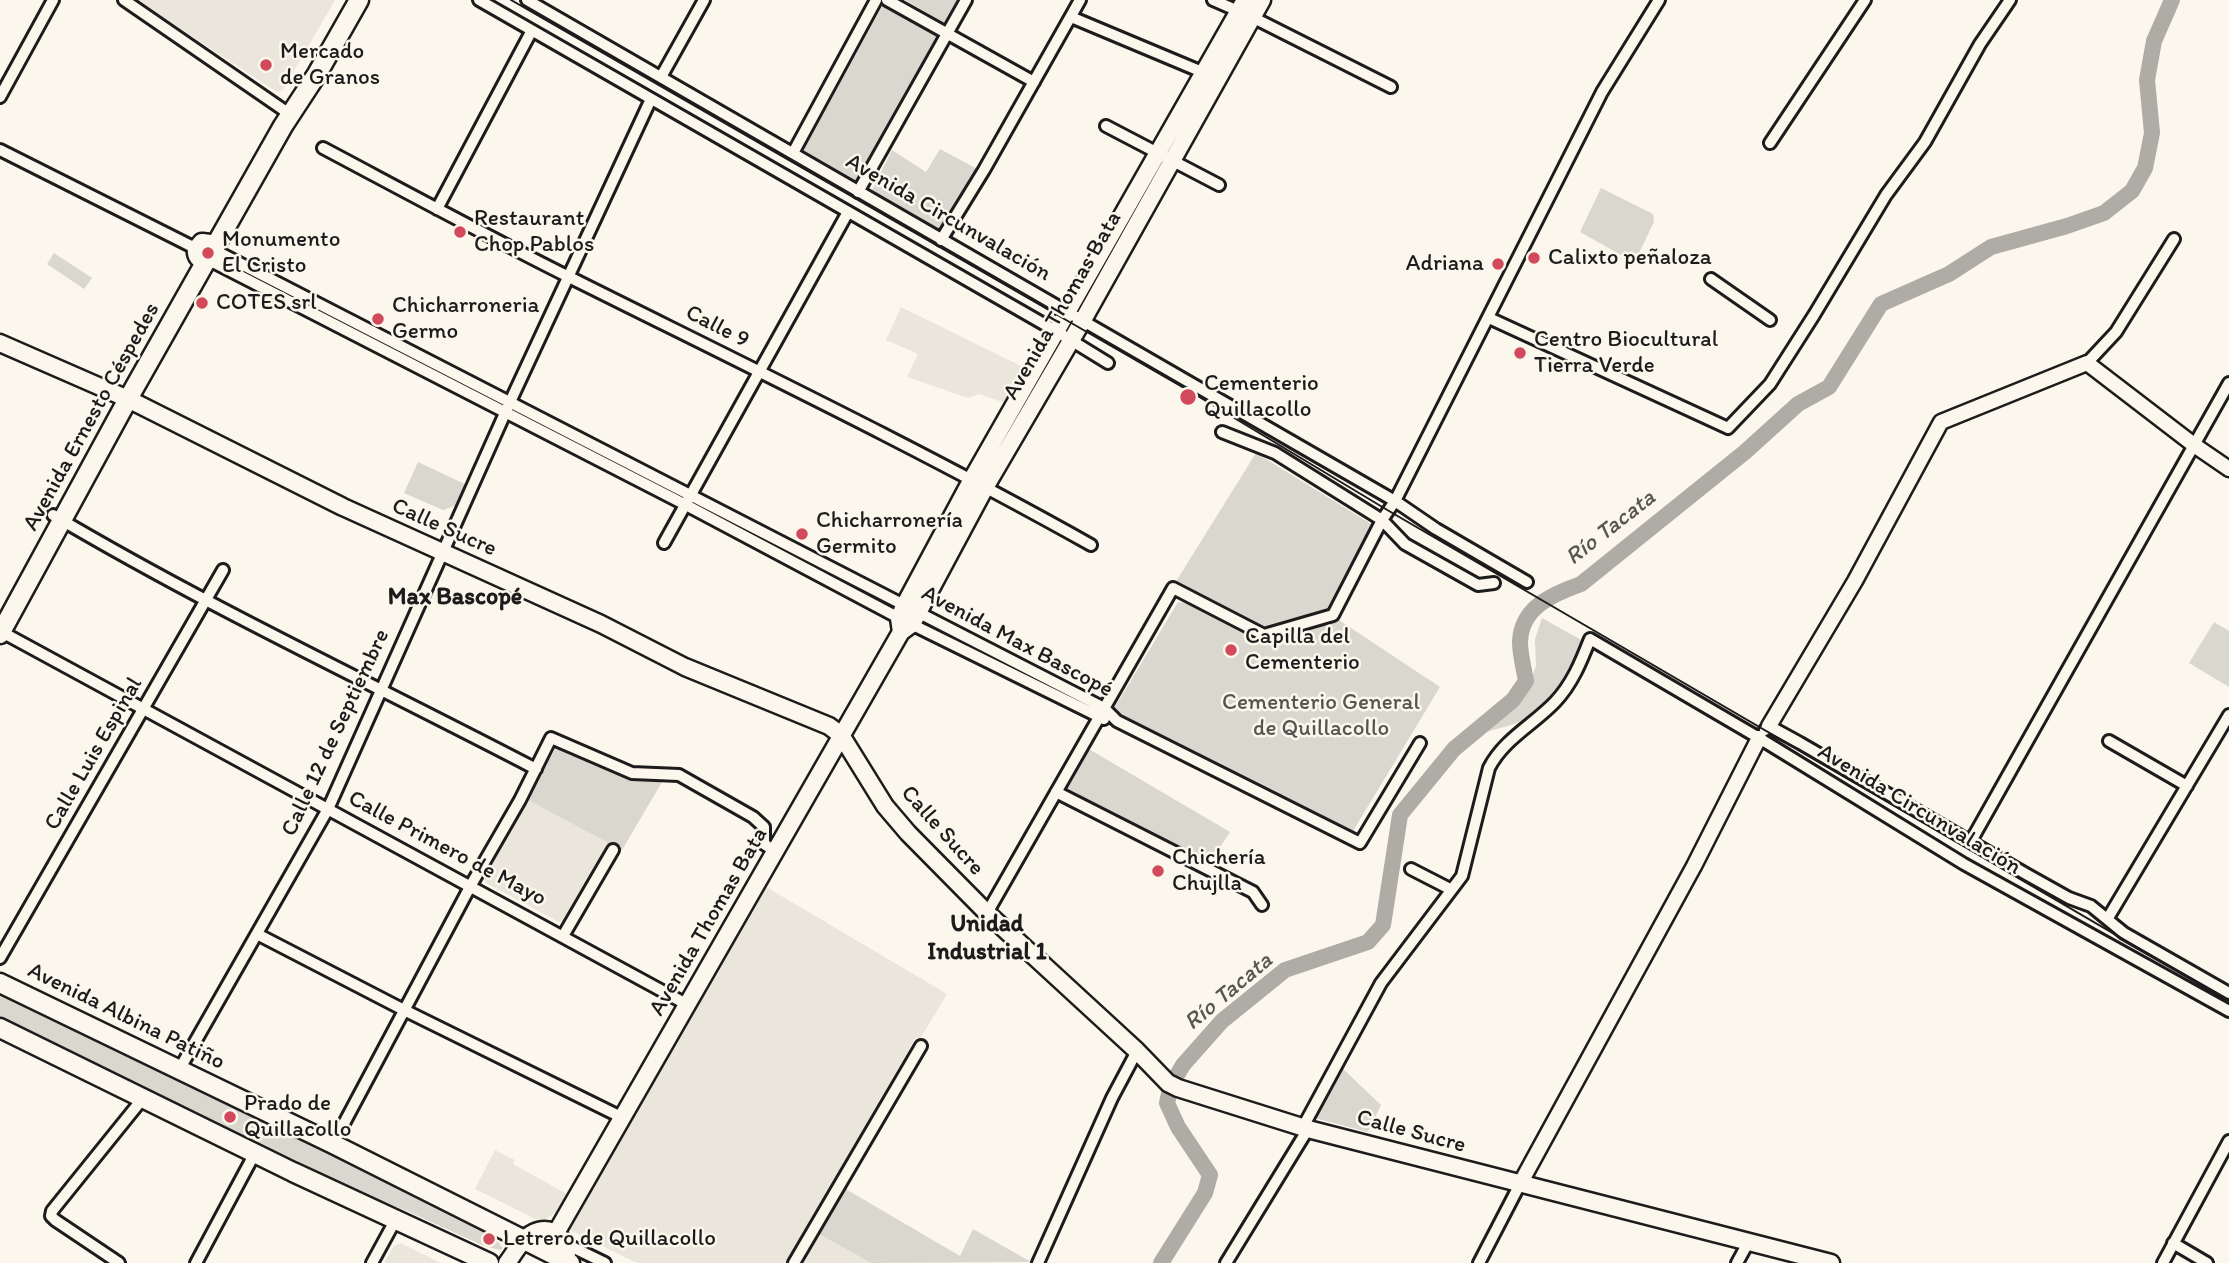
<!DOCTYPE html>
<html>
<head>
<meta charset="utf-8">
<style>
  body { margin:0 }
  canvas { display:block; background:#fbf7ec }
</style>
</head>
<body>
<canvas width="2229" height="1263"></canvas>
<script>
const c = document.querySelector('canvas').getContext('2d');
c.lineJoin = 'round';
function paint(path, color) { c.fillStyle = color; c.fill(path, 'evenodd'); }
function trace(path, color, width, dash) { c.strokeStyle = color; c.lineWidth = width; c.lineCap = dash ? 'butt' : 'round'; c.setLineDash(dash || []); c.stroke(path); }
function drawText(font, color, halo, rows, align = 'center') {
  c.font = font + ' Itim,sans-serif'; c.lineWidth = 5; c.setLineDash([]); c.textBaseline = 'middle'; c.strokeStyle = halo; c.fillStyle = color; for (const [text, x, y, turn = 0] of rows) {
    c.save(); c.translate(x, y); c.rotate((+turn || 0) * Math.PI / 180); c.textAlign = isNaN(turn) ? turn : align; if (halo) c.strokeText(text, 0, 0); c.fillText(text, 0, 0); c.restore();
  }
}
paint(new Path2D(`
  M 136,0 L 335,0 L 283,90 L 277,92 Z
  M 901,307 L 1025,368 L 1005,403 L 979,394 L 968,398 L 907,377 L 918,354 L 886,340 Z
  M 526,799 L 610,843 L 565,920 L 559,922 L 486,883 L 484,875 Z
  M 763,885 L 947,994 L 920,1039 L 916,1037 L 786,1263 L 637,1263 L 566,1228 Z
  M 495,1150 L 515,1160 L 513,1164 L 567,1194 L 555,1213 L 546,1219 L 535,1219 L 475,1189 Z
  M 819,1234 L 871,1263 L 804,1263 Z
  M 401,1243 L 441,1263 L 384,1263 L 394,1246 Z`), '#eae6dc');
paint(new Path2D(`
  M 905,0 L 960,0 L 947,25 Z
  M 883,5 L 939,36 L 856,181 L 803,150 Z
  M 940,149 L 979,170 L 940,233 L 874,193 L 872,190 L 892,150 L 926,172 Z
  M 1601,188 L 1653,214 L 1654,222 L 1636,259 L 1630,260 L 1580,232 Z
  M 54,253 L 92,278 L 84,289 L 47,264 Z
  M 1256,453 L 1373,525 L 1328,609 L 1262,628 L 1175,583 Z
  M 418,462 L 469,486 L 457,505 L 443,510 L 404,493 Z
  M 1178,602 C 1209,605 1240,628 1267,643 L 1339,620 L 1440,687 L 1353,831 L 1119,713 L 1115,707 Z
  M 1542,618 L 1585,642 C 1571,672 1556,703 1524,720 C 1513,725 1499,728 1487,732 L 1526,695 L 1536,666 L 1535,639 Z
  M 2214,622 L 2229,631 L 2229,687 L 2189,663 Z
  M 556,748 L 626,779 L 662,782 L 622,850 L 526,799 Z
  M 1087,748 L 1230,832 L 1209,864 L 1063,791 Z
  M 0,993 L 488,1230 L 503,1248 L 500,1250 L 484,1246 L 407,1211 L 372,1197 L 0,1017 Z
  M 1341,1067 L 1381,1105 L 1368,1132 L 1314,1118 Z
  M 844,1188 L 960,1256 L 973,1229 L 1031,1262 L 871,1263 L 819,1234 Z`), '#dad7ce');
trace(new Path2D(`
  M 841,720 L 847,710
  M 820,757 L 831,738`), '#74726e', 2.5);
trace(new Path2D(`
  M 1161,1263 L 1205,1193 L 1210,1175 L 1178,1127 L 1167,1103 L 1171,1085 L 1183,1065 L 1222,1021 L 1285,970 L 1368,942 L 1383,925 L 1400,815 L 1454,749 L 1513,700 L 1526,681 C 1524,669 1520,655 1520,642 C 1521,607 1553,594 1581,584 L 1745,452 L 1798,404 L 1829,387 L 1881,304 L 1949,274 L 1991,247 L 2067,226 L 2104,213 L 2132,191 L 2145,168 L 2152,133 L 2147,80 L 2154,41 L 2172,0`), '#afaca5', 16);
const minor = new Path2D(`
  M 124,0 L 291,115
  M 479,0 L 1056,331 L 1108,363
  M 527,0 L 1395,501 L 1436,529 L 1527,582
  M 887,0 L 1034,82
  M 1213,0 L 1252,17 L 1391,87
  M 1071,17 L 1207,74
  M 661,77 L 704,0
  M 0,97 L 53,0
  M 1106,126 L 1219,185
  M 1770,143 L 1865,0
  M 323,148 C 404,191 485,235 567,276 C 743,364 920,449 1091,545
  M 0,150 L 197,249
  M 793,153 L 876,0
  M 858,192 L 966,0
  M 437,209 L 531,32
  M 941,240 L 984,170 L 1080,0
  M 214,250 L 1104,708 L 1117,721 L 1360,843 L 1420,743
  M 209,260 L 686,505 L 899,618 L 1104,719
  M 1711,279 L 1770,320
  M 1489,318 L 1728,428 L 1770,384 L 1814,315 L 1886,195 L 1925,142 L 1980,44 L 2010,0
  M 2087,363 L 2116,332 L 2174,239
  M 1222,432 L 1275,453 L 1382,520 L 1405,544 L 1478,585 L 1494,583
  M 53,515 C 210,608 375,685 536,769
  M 664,543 L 848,212
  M 0,631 L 688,1005
  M 1765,730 L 1769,726 L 1800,743 L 2026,874 L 2069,898 L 2091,906 L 2124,933 L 2229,993
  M 2109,741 L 2187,786
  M 1056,792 L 1253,892 L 1262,905
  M 1971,841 L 2229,383
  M 1411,869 L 1450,889
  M 987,913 L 1173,588 L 1264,635 L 1333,615 L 1382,520 L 1395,501 L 1602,92 L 1659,0
  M 2108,918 L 2229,715
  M 257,934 L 404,1010 L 623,1118
  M 563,936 L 613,850
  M 0,958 L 223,570
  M 179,1070 L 328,809 L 510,402 L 651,99
  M 1303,1127 L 1381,983 L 1462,876 L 1489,768 C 1504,739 1533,725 1555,702 C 1572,684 1581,662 1590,639 L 1759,738 L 1964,864 L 2229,1011
  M 333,1144 L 471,885 L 520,800 L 551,738 L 632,773 L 679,775 L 753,817 L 764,827 L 764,844 L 775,851
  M 2173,1243 L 2207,1263
  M 566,1244 L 605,1263
  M 119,1263 L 55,1220 L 51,1216 L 52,1211 L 144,1097
  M 196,1263 L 255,1153
  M 372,1263 L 396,1219
  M 794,1263 L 921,1046
  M 1038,1263 L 1112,1098 L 1137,1051
  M 1226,1263 L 1308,1129
  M 1479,1263 L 1520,1184
  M 1737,1263 L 1749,1241
  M 2163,1263 L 2229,1141`);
const tertiary = new Path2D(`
  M 1769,726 L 1855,581 L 1941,422 L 2087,363 L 2194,445 L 2229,469
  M 1520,1184 L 1694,866 L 1759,738`);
const secondary = new Path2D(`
  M 0,343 L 128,399 L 343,507 L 601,624 L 685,667 L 829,726 L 841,735 L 885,806 L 908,833 L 987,913 L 1137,1051 L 1168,1083 L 1178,1088 L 1308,1129 L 1831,1263
  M 901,632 L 899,618 L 904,606 L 972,479 L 1245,0
  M 556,1233 L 901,632 L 912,624 L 986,486 L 1083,320 L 1262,0
  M 507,1263 C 514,1254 522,1238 533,1233 C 555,1222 571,1244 566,1263`);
const trunk = new Path2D(`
  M 214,248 L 210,244 L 202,243 L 197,249 C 196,256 200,260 206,261 L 214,257 L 214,248 L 283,126 L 317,74 L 359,0
  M 0,634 L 128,399 L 206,261
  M 0,983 L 333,1144 L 570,1263
  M 0,1028 L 293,1172 L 489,1263`);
trace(minor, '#1c1c1c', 16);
trace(tertiary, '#1c1c1c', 19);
trace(secondary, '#1c1c1c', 21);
trace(trunk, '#1c1c1c', 23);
trace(minor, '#fbf7ec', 10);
trace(tertiary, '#fbf7ec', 14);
trace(secondary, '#fbf7ec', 16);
trace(trunk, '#fbf7ec', 18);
trace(new Path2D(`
  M 511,0 L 1191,392 L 1389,511 L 2229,1001`), '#1c1c1c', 2);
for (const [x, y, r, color] of [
  [266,65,7,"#d1495b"],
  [460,232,7,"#d1495b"],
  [208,253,7,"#d1495b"],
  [1534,258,7,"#d1495b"],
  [1498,264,7,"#d1495b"],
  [202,303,7,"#d1495b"],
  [378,319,7,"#d1495b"],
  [1520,353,7,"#d1495b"],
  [1188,397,9,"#d1495b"],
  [802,534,7,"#d1495b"],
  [1231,650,7,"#d1495b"],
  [1158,871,7,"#d1495b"],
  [230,1117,7,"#d1495b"],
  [489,1239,7,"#d1495b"]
]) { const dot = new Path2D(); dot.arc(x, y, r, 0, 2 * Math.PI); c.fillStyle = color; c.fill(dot); trace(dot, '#fbf7ec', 2.5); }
drawText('23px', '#1c1c1c', '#fbf7ec', [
  ["Mercado",280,52],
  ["de Granos",280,78],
  ["Restaurant",474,219],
  ["Chop Pablos",474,245],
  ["Monumento",222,240],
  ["El Cristo",222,266],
  ["Calixto peñaloza",1548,258],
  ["Adriana",1484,264,"right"],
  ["COTES srl",216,303],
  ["Chicharroneria",392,306],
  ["Germo",392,332],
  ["Centro Biocultural",1534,340],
  ["Tierra Verde",1534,366],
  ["Cementerio",1204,384],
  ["Quillacollo",1204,410],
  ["Chicharronería",816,521],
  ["Germito",816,547],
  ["Capilla del",1245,637],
  ["Cementerio",1245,663],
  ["Chichería",1172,858],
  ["Chujlla",1172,884],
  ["Prado de",244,1104],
  ["Quillacollo",244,1130],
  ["Letrero de Quillacollo",503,1239]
], 'left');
drawText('23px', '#1c1c1c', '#fbf7ec', [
  ["Avenida Circunvalación",948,218,30],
  ["Avenida Thomas Bata",1063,306,-60],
  ["Calle 9",717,327,27],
  ["Avenida Ernesto Céspedes",92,417,-61],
  ["Calle Sucre",444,528,24],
  ["Avenida Max Bascopé",1017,642,28],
  ["Calle 12 de Septiembre",336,733,-65],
  ["Calle Luis Espinal",94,754,-60],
  ["Avenida Circunvalación",1919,810,31],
  ["Calle Sucre",942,831,48],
  ["Calle Primero de Mayo",447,849,28],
  ["Avenida Thomas Bata",709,922,-60],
  ["Avenida Albina Patiño",126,1017,26],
  ["Calle Sucre",1411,1132,15]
]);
drawText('23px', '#555451', '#fbf7ec', [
  ["Cementerio General",1321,703],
  ["de Quillacollo",1321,729]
]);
drawText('italic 24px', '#575653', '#fbf7ec', [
  ["Río Tacata",1611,528,-38],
  ["Río Tacata",1229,992,-40]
]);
drawText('bold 24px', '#1c1c1c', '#fbf7ec', [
  ["Max Bascopé",455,598],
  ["Unidad",987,925],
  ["Industrial 1",987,953]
]);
</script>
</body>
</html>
